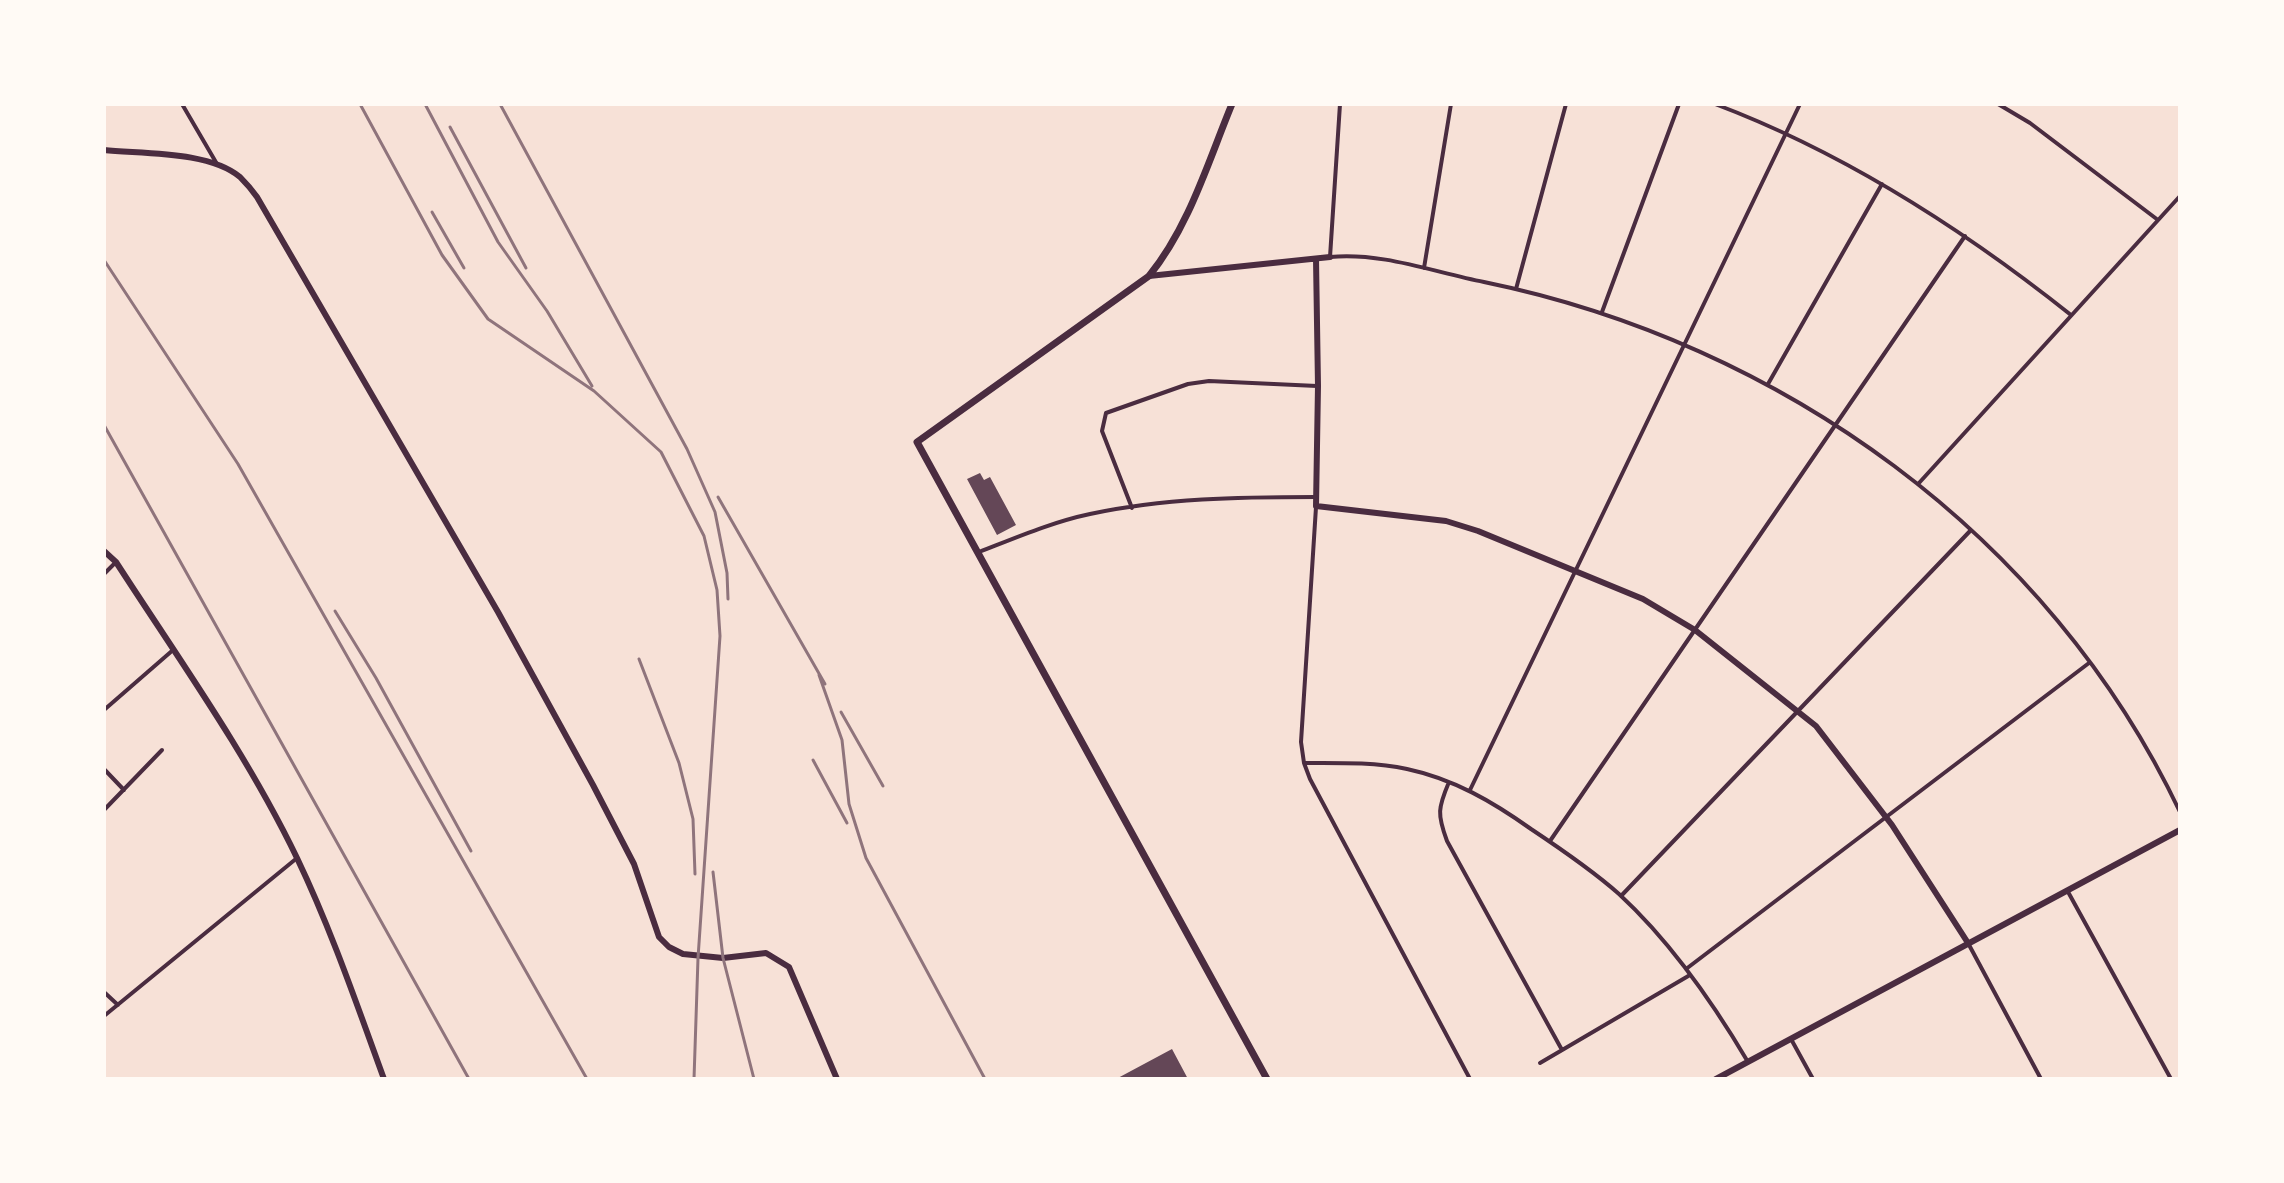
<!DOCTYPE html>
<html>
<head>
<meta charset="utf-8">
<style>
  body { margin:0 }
  #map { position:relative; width:2284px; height:1183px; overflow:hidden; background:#f7e1d7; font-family:"Fira Sans",sans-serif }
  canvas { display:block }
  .frame { position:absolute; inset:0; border:106px solid #fffaf5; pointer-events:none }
</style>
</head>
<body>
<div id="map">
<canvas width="2284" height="1183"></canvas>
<div class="frame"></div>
</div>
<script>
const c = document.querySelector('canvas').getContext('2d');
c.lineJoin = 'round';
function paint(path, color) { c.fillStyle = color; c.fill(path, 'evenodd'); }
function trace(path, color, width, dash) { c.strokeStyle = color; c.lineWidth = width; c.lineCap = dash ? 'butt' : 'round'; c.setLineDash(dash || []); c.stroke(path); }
paint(new Path2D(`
  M 980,473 L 984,480 L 990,477 L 1016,525 L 997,535 L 967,479 Z
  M 1172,1049 L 1188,1079 L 1116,1079 Z`), '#644757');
trace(new Path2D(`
  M 182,104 L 217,164
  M 1340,104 L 1330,257 C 1382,252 1433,272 1484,282 C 1781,343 2049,535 2180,812
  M 1715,104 C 1845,153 1963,229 2071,315
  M 1998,104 L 2030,123 L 2158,220
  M 1424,268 L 1451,104
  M 1516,289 L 1566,104
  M 1602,312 L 1679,104
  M 1768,384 L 1882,184
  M 1919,483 L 2180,196
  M 1316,507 L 1301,742 L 1304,763 L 1310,779 L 1470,1079
  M 1132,508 L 1102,431 L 1106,413 L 1188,384 L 1209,381 L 1317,386
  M 979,552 C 1015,538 1052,522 1090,514 C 1164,498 1240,497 1316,497
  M 104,574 L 116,562
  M 104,710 L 173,650
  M 1304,763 C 1338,763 1374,762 1407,769 C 1454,779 1493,802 1531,829 C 1561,849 1592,870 1619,894 C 1671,942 1712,1001 1748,1062
  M 104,769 L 124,790
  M 1449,782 C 1438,808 1437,814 1447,841 L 1562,1050
  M 1470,790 L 1800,104
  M 104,810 L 162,750
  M 1550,841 L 1965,236
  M 2067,890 L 2171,1079
  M 1621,896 L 1971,530
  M 1968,943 L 2041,1079
  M 1686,969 L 2089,663
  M 104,992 L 118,1005
  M 104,1016 L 297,858
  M 1791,1039 L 1813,1079
  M 1540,1063 L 1690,975`), '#4a2c40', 4);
trace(new Path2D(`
  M 1316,259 L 1318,386 L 1316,506 L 1446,521 L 1478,531 L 1643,599 L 1695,630 L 1816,726 L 1892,825 L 1968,943
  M 1149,276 L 1330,257`), '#4a2c40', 6);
trace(new Path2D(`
  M 104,150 C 143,154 209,151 240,177 C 246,183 252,190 257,197 L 498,612 L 593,785 L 634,864 L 659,937 L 669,947 L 683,954 L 723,958 L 766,953 L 789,967 L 837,1079
  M 104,551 L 116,562 C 178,658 247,754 297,858 C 331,929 357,1005 384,1079
  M 1716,1079 L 2180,830`), '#4a2c40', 6);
trace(new Path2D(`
  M 1232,104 C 1208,162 1189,227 1149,276 L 917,442 L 1267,1079`), '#4a2c40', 7);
trace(new Path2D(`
  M 360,104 L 442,255 L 488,319 L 594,391 L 661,452 L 704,536 L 717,590 L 720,636 L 698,958 L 694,1079
  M 425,104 L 498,242 L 547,311 L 592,386
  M 500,104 L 687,449 L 715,512 L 727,573 L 728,599
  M 450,127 L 526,268
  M 432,212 L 464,268
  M 104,260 L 238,464 L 587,1079
  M 104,425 L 469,1079
  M 718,497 L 825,684
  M 335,611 L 376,678 L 471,851
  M 639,659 L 679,763 L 693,819 L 695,874
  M 819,675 L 842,740 L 849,804 L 866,858 L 985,1079
  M 841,712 L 883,786
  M 813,760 L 847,823
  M 713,872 L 723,958 L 754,1079`), '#8f747c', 3);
</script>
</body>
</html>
